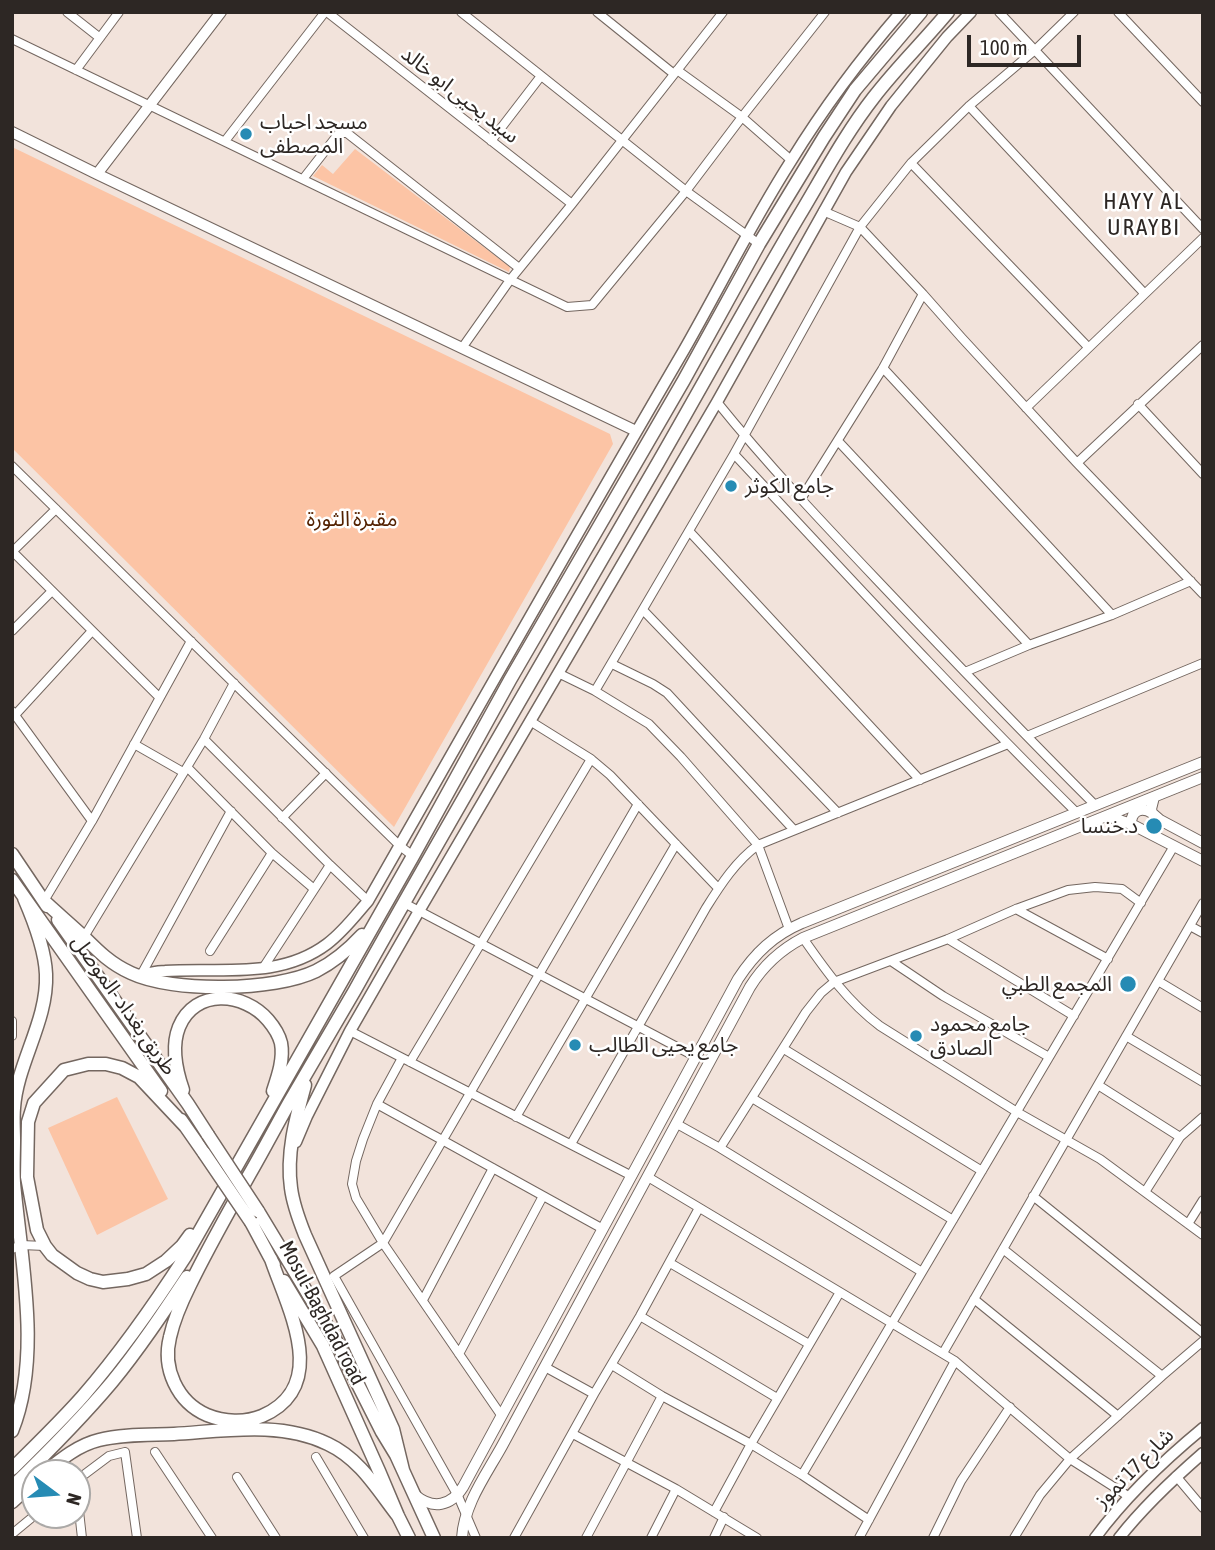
<!DOCTYPE html>
<html>
<head>
<meta charset="utf-8">
<style>
  body { margin:0 }
  #map { position:relative; width:1215px; height:1550px; overflow:hidden; background:#f2e3db; font-family:"Asap Condensed",sans-serif }
  canvas { display:block }
  .frame { position:absolute; inset:0; border:14px solid #2d2724; pointer-events:none }
  .north { position:absolute; left:21px; top:1459px; width:70px; height:70px; box-sizing:border-box; background:#fff; border:2px solid #aba9a7; border-radius:50%; rotate:106deg; font-size:19px; font-weight:700; line-height:28px; text-align:center; color:#2d2724 }
  .north::after { content:''; display:block; margin:auto; width:24px; height:32px; background:#268bb4; clip-path:polygon(50% 0,100% 100%,50% 72%,0 100%) }
  .scale { position:absolute; left:967px; top:35px; width:114px; height:32px; box-sizing:border-box; border:4px solid #2d2724; border-top:0; padding-left:9px; font-size:21px; line-height:24px; white-space:nowrap; color:#2d2724; -webkit-text-stroke:5px #fff; paint-order:stroke }
</style>
</head>
<body>
<div id="map">
<canvas width="1215" height="1550"></canvas>
<div class="frame"></div>
<div class="north">N</div>
<div class="scale">100 m</div>
</div>
<script>
const c = document.querySelector('canvas').getContext('2d');
c.lineJoin = 'round';
function paint(path, color) { c.fillStyle = color; c.fill(path, 'evenodd'); }
function trace(path, color, width, dash) { c.strokeStyle = color; c.lineWidth = width; c.lineCap = dash ? 'butt' : 'round'; c.setLineDash(dash || []); c.stroke(path); }
function drawText(font, color, halo, rows, align = 'center') {
  c.font = font + ' "Asap Condensed","Noto Sans Arabic",sans-serif'; c.lineWidth = 5; c.setLineDash([]); c.textBaseline = 'middle'; c.strokeStyle = halo; c.fillStyle = color; for (const [text, x, y, turn = 0] of rows) {
    c.save(); c.translate(x, y); c.rotate((+turn || 0) * Math.PI / 180); c.textAlign = isNaN(turn) ? turn : align; if (halo) c.strokeText(text, 0, 0); c.fillText(text, 0, 0); c.restore();
  }
}
paint(new Path2D(`
  M 12,147 L 610,434 L 613,444 L 394,827 L 12,448 Z
  M 355,149 L 510,267 L 509,272 L 313,176 L 322,165 L 333,174 Z
  M 117,1097 L 168,1199 L 97,1235 L 48,1128 Z`), '#fcc4a5');
const minor = new Path2D(`
  M 67,12 L 100,38
  M 327,12 L 572,204
  M 461,12 L 686,191 L 759,244
  M 597,12 L 674,74
  M 999,12 L 1203,229
  M 1118,12 L 1203,102
  M 12,39 L 567,307 L 592,305 L 686,191 L 742,117 L 825,12
  M 76,70 L 119,12
  M 677,70 L 742,117 L 791,160
  M 969,106 L 1144,293
  M 225,141 L 325,12
  M 491,141 L 541,76
  M 911,163 L 1088,347
  M 303,179 L 339,133 L 347,133 L 519,268
  M 823,211 L 860,227 L 923,294 L 961,337 L 1077,463 L 1203,594
  M 462,348 L 510,280 L 572,204 L 723,12
  M 883,368 L 1112,615
  M 717,402 C 767,464 822,522 877,580 C 949,656 1021,731 1095,805
  M 1138,404 L 1203,474
  M 1026,408 L 1203,238
  M 838,441 L 1029,645
  M 734,454 C 847,575 959,697 1077,813
  M 1077,463 L 1203,345
  M 12,466 L 400,846 L 413,856
  M 801,499 L 883,368 L 923,294
  M 689,531 L 920,780
  M 12,552 L 56,509
  M 13,552 L 159,697
  M 643,610 L 838,813
  M 12,631 L 52,591
  M 612,664 L 653,684 L 667,693 L 794,830
  M 965,672 L 1029,645 L 1112,615 L 1191,581
  M 558,673 L 595,691 L 649,724 L 681,757 L 758,845 L 789,929
  M 595,691 L 734,454 L 860,227 L 911,163 L 969,106 L 1035,50 L 1074,12
  M 12,711 L 92,821
  M 15,715 L 92,631
  M 530,721 L 591,759 L 610,775 L 718,888
  M 1027,736 L 1203,663
  M 204,739 L 330,865 L 368,901
  M 134,744 L 183,772
  M 187,767 L 272,853 L 314,889
  M 282,818 L 326,773
  M 44,901 L 92,821 L 191,641
  M 404,903 L 696,1057
  M 1016,909 L 1108,959
  M 1190,926 L 1203,933
  M 84,937 L 204,739 L 234,683
  M 803,938 C 826,971 848,1002 880,1026 L 1017,1112 L 1100,1159 L 1203,1235
  M 948,939 L 1074,1016
  M 210,951 L 272,853
  M 891,961 L 943,996 L 1049,1057
  M 263,968 L 330,865
  M 141,975 L 231,811
  M 1158,981 L 1203,1008
  M 12,1021 L 12,1036
  M 350,1031 L 632,1176
  M 1126,1036 L 1203,1082
  M 784,1049 L 982,1171
  M 402,1058 L 377,1104 L 363,1139 L 356,1161 L 352,1184 L 356,1198 L 383,1243 L 501,1415
  M 410,1062 L 591,759
  M 1098,1085 L 1180,1137
  M 752,1098 L 953,1220
  M 377,1104 L 603,1229
  M 516,1117 L 676,844
  M 677,1124 L 720,1148 L 922,1272
  M 571,1144 L 706,908 C 721,884 736,861 758,845 L 1008,744
  M 720,1148 L 806,1012 L 821,993 L 834,982 L 948,939 L 1016,909 L 1068,890 L 1095,887 L 1122,889 L 1141,903
  M 648,1177 L 955,1361 L 1070,1459 L 1128,1496
  M 1145,1192 L 1180,1137 L 1203,1117
  M 1033,1196 L 1203,1333
  M 1188,1224 L 1203,1200
  M 12,1249 L 21,1245 L 45,1246
  M 1003,1249 L 1162,1376
  M 670,1263 L 809,1344
  M 974,1299 L 1118,1416
  M 423,1300 L 493,1168
  M 640,1316 L 777,1398
  M 943,1353 L 1203,903
  M 459,1354 L 543,1196
  M 612,1365 L 662,1396 L 751,1444 L 802,1475 L 869,1520
  M 545,1367 L 594,1394
  M 573,1434 L 676,1489 L 757,1538
  M 155,1452 L 212,1538
  M 316,1457 L 364,1538
  M 802,1475 L 1174,846
  M 1176,1476 L 1203,1508
  M 237,1477 L 276,1538
  M 77,1480 L 109,1456 L 125,1452 L 137,1538
  M 77,1493 L 82,1538
  M 714,1512 L 751,1444 L 840,1292
  M 12,1534 L 35,1515
  M 476,1538 L 458,1496 L 334,1276 L 383,1243 L 638,804
  M 514,1538 L 594,1394 L 640,1316 L 699,1208
  M 586,1538 L 662,1396
  M 651,1538 L 676,1489
  M 714,1538 L 724,1517
  M 859,1538 L 955,1361
  M 933,1538 L 961,1481 L 1010,1407
  M 1014,1538 L 1040,1495 L 1070,1459 L 1162,1376 L 1203,1341`);
const tertiary = new Path2D(`
  M 12,132 L 97,174 L 636,431
  M 97,174 L 221,12
  M 1154,797 L 1151,809 L 1152,813 L 1160,820 L 1203,843
  M 1107,816 L 1131,824 L 1203,861
  M 1131,824 C 1131,811 1141,806 1152,813
  M 415,1495 C 433,1510 451,1506 463,1487 L 738,979 C 755,953 774,935 802,923 L 1203,762
  M 462,1538 C 464,1504 486,1475 502,1446 L 750,987 C 763,966 780,950 803,938 L 1203,777`);
const secondary = new Path2D(`
  M 138,975 C 147,974 156,971 165,971 C 220,967 279,980 327,944 C 343,932 355,916 368,901 C 473,717 577,533 684,350 C 720,287 752,222 791,161 C 823,109 861,58 901,12
  M 296,1142 L 307,1116 L 350,1031 L 419,911 L 717,402 L 846,172 L 891,106 L 947,37 L 971,12
  M 1095,1538 C 1126,1496 1163,1461 1203,1428
  M 1119,1538 C 1144,1506 1172,1480 1203,1453`);
const trunk = new Path2D(`
  M 12,854 L 47,906
  M 12,880 L 161,1091
  M 44,901 C 57,913 71,925 84,937 C 99,952 111,964 131,973 C 173,993 275,991 316,971 C 334,962 349,949 362,935
  M 58,920 L 188,1104 L 208,1135
  M 305,1085 C 296,1118 286,1153 291,1188 C 293,1204 299,1220 305,1235 L 393,1429 L 403,1470
  M 183,1090 C 176,1070 171,1047 179,1027 C 195,988 244,992 268,1020 C 274,1027 279,1035 281,1043 C 284,1059 278,1076 273,1091
  M 181,1120 L 204,1153
  M 186,1127 L 139,1077 L 122,1068 L 106,1064 L 88,1064 L 64,1070 L 34,1103 L 28,1122 L 27,1177 L 37,1230 L 45,1246 L 52,1255 L 77,1273 L 90,1279 L 103,1282 L 128,1279 L 146,1274 L 166,1261 L 182,1246 L 190,1235
  M 258,1211 L 334,1337 L 382,1432 L 396,1455 L 434,1538
  M 251,1222 L 274,1265
  M 271,1259 C 288,1309 331,1386 262,1416 C 245,1423 224,1422 207,1415 C 177,1402 162,1368 170,1337 C 174,1319 182,1301 190,1285 C 208,1248 228,1213 248,1177 C 262,1153 275,1128 289,1103 C 311,1065 333,1028 355,990 C 454,812 557,637 659,461 C 706,379 751,297 799,216 C 823,176 845,134 874,97 C 897,67 924,41 948,12
  M 284,1281 L 323,1346 L 379,1471 L 398,1516 L 409,1538
  M 12,1431 C 42,1357 21,1261 14,1183 C 13,1169 14,1154 14,1140 C 14,1130 13,1119 14,1108 C 17,1063 48,1021 46,974 C 45,949 34,921 24,898
  M 12,1469 C 36,1445 61,1421 83,1396 C 121,1352 154,1305 185,1257 L 413,856 L 510,680 L 684,380 L 759,244 L 824,137 L 855,90 L 921,12
  M 44,1473 C 60,1460 78,1445 99,1440 C 122,1434 149,1435 174,1434 C 224,1431 281,1421 328,1444 C 360,1459 377,1489 398,1516
  M 12,1487 C 47,1453 81,1419 112,1382 C 139,1349 163,1313 187,1277
  M 12,1502 L 35,1481`);
trace(minor, '#746760', 10);
trace(tertiary, '#746760', 12);
trace(secondary, '#746760', 13);
trace(trunk, '#746760', 15);
trace(minor, '#fff', 8);
trace(tertiary, '#fff', 10);
trace(secondary, '#fff', 10);
trace(trunk, '#fff', 12);
const trunkBridge = new Path2D(`
  M 208,1135 L 258,1211
  M 204,1153 L 251,1222`);
trace(trunkBridge, '#746760', 15, []);
trace(trunkBridge, '#fff', 12);
for (const [x, y, r, color] of [
  [246,134,7,"#268bb4"],
  [731,486,7,"#268bb4"],
  [1154,826,9,"#268bb4"],
  [1128,984,9,"#268bb4"],
  [916,1036,7,"#268bb4"],
  [575,1045,7,"#268bb4"]
]) { const dot = new Path2D(); dot.arc(x, y, r, 0, 2 * Math.PI); c.fillStyle = color; c.fill(dot); trace(dot, '#fff', 2.5); }
drawText('21px', '#2d2724', '#fff', [
  ["سيد يحيى ابو خالد",460,95,38],
  ["طريق بغداد -الموصل",124,1005,55],
  ["Mosul-Baghdad road",322,1313,62],
  ["شارع 17 تموز",1134,1468,-45]
]);
drawText('21px', '#2d2724', '#fff', [
  ["مسجد احباب",260,122],
  ["المصطفى",260,146],
  ["جامع الكوثر",745,486],
  ["د.خنسا",1138,826,"right"],
  ["المجمع الطبي",1112,984,"right"],
  ["جامع محمود",930,1024],
  ["الصادق",930,1048],
  ["جامع يحيى الطالب",589,1045]
], 'left');
drawText('21px', '#532100', '#fff', [
  ["مقبرة الثورة",352,519]
]);
c.letterSpacing = '2px';
drawText('23px', '#2d2724', '#fff', [
  ["HAYY AL",1144,202],
  ["URAYBI",1144,228]
]);
c.letterSpacing = '0px';
</script>
</body>
</html>
